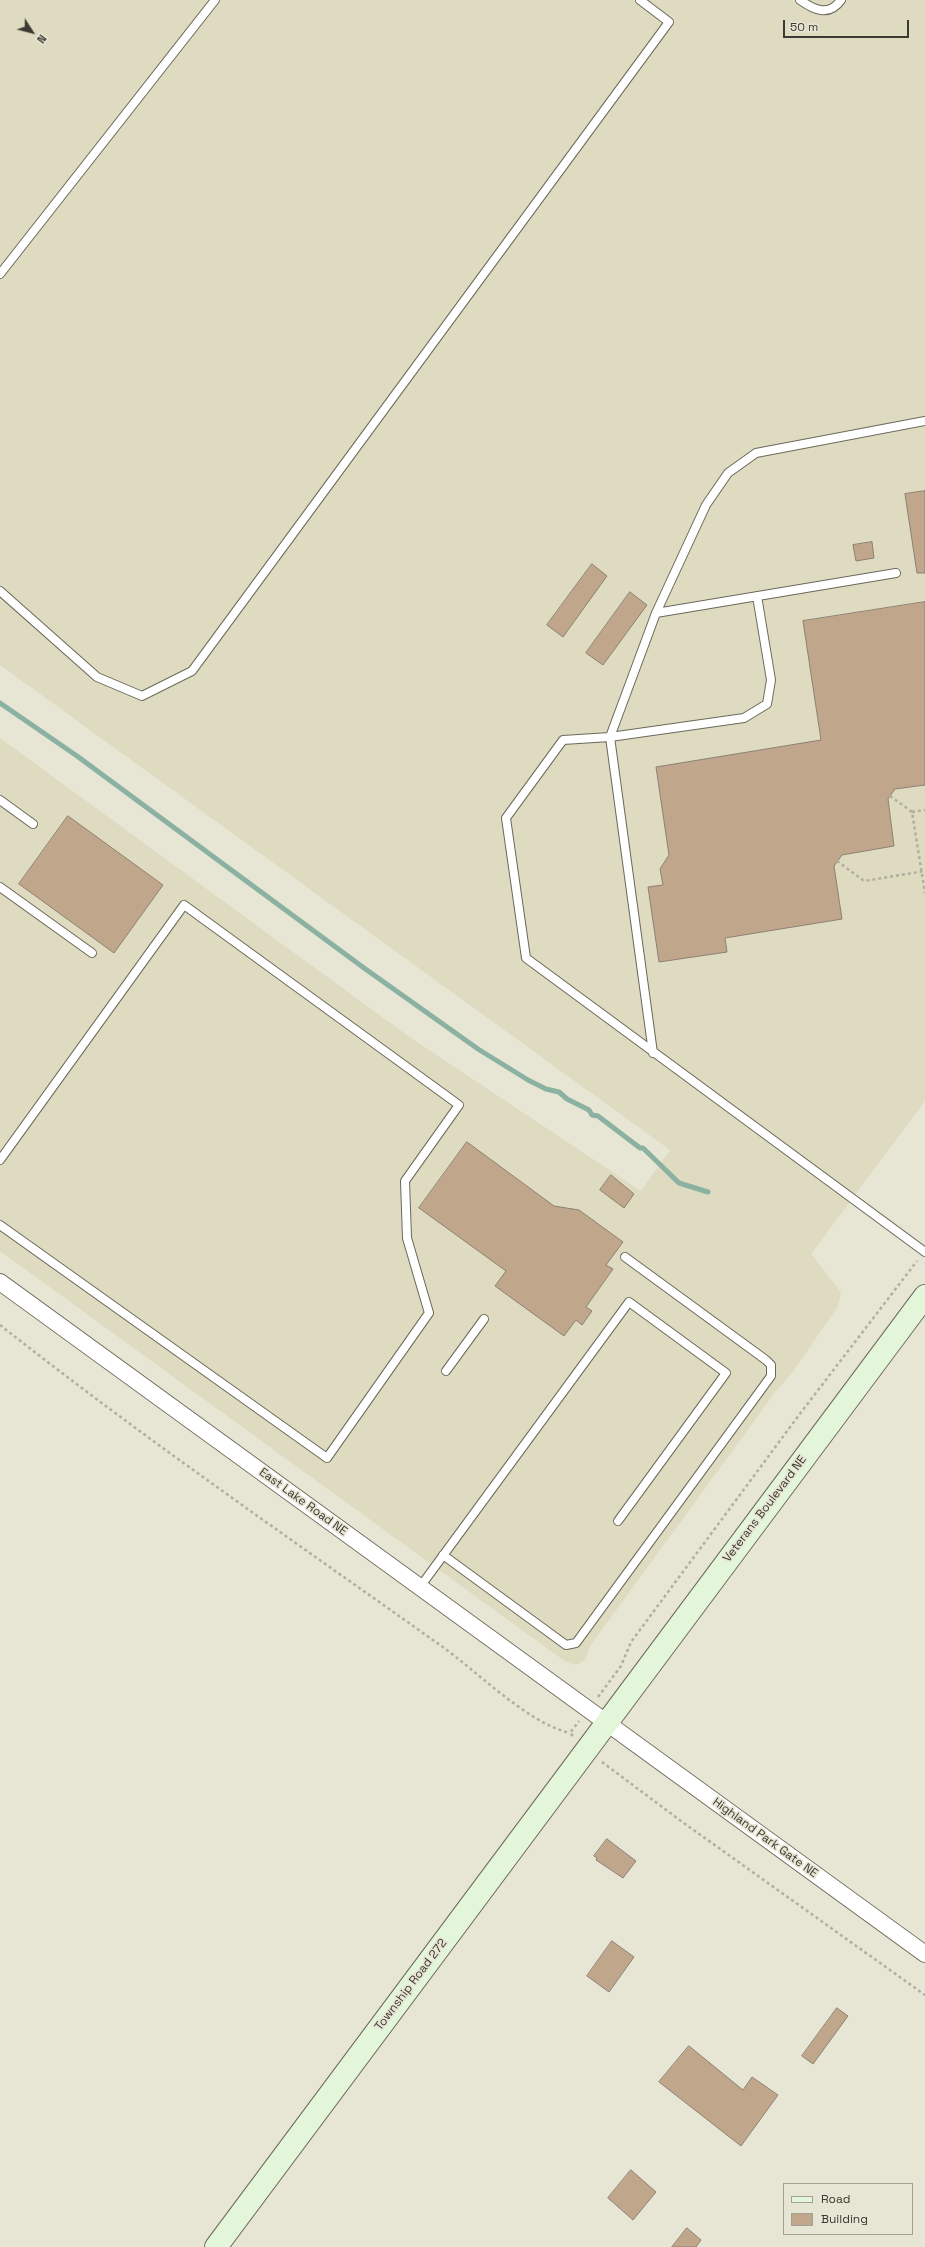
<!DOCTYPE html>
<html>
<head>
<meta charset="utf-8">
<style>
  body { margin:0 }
  #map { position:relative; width:925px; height:2247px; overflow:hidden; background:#e7e5d3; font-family:"Space Grotesk",sans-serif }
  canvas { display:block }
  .legend { position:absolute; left:783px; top:2183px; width:130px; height:52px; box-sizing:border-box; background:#e7e5d3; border:1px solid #a2a193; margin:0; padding:5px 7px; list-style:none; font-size:12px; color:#3b3a33 }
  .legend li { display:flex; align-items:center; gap:8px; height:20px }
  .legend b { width:20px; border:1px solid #a2a193 }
  .north { position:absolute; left:12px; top:12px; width:40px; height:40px; -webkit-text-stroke:3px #e7e5d3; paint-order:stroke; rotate:126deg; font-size:11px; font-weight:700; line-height:16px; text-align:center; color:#3b3a33 }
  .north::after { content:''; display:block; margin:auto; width:14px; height:18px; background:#3b3a33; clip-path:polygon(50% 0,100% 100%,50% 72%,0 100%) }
  .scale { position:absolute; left:783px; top:20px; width:126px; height:18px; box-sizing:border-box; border:2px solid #3b3a33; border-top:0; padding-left:5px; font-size:12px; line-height:14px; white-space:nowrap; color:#3b3a33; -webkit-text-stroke:3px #e7e5d3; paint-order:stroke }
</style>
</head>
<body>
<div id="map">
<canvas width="925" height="2247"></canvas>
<ul class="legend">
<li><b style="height:5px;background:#e4f6da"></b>Road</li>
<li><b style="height:11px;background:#c0a68b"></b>Building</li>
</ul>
<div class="north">N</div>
<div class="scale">50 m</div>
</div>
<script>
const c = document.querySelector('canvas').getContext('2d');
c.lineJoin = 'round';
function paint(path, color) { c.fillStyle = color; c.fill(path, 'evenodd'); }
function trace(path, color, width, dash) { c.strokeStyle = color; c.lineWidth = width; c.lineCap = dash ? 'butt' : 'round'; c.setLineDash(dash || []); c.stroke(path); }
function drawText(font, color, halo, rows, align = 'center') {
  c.font = font + ' "Space Grotesk",sans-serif'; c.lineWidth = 3.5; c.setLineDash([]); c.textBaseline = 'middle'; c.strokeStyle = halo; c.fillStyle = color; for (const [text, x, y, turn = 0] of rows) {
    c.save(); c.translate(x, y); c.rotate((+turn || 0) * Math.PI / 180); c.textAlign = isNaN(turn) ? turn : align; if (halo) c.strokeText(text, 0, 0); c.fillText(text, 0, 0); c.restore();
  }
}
paint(new Path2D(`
  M 0,0 L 925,0 L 925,1101 L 811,1254 L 841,1292 L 838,1306 L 792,1373 L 776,1391 L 590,1646 L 585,1660 L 576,1665 L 566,1662 L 0,1251 L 0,738 L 408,1036 L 641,1191 L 670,1150 L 0,665 Z`), '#dedbc1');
trace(new Path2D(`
  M 0,703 L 77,756 L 364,968 L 478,1049 L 528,1080 L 546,1089 L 559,1092 L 567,1099 L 589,1110 L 592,1115 L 598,1116 L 640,1148 L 643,1148 L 679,1183 L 708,1192`), '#8ab1a1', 5);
const building = new Path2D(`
  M 925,491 L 925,573 L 917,573 L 905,494 Z
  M 872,542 L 874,558 L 856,561 L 853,545 Z
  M 592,564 L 607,576 L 563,637 L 547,625 Z
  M 630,592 L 647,605 L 603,665 L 586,653 Z
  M 925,602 L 925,785 L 895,789 L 888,799 L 894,846 L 842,855 L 834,866 L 842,919 L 725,938 L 727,952 L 659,962 L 648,887 L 663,885 L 660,869 L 669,855 L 656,767 L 821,740 L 803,621 Z
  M 68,816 L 163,885 L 114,953 L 19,884 Z
  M 467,1142 L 554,1206 L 579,1210 L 623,1242 L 606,1265 L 613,1269 L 586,1307 L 592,1311 L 582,1325 L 576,1320 L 564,1336 L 495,1286 L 506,1271 L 419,1208 Z
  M 611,1175 L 634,1194 L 624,1208 L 600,1190 Z
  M 607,1839 L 636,1861 L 623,1878 L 596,1860 L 597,1858 L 594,1856 Z
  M 612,1941 L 634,1957 L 609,1992 L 587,1976 Z
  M 837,2008 L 848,2016 L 813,2064 L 802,2056 Z
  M 689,2046 L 743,2090 L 752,2077 L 778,2095 L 741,2146 L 659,2082 Z
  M 631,2170 L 656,2192 L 633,2220 L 608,2198 Z
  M 687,2228 L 701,2240 L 696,2247 L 672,2247 Z`);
paint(building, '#c0a68b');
trace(building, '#8d8174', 1);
const lane = new Path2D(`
  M 800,0 C 814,10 829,17 841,0
  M 0,274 L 215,0
  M 896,573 L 656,613 L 610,737 L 563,740 L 506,818 L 526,958 L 925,1252
  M 0,591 L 97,677 L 142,696 L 192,671 L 669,22 L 640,0
  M 656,613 L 706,505 L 728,473 L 756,453 L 925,421
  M 0,800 L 33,824
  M 0,887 L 92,953
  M 653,1053 L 610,737 L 744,718 L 767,704 L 771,680 L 757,596
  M 0,1160 L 184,905 L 459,1105 L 405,1181 L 407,1238 L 429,1313 L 327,1458 L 0,1225
  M 446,1371 L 484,1319
  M 443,1555 L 566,1645 L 576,1643 L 771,1376 L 771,1365 L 766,1360 L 625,1257
  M 420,1587 L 629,1302 L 726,1373 L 618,1521`);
const street = new Path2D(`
  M 0,1282 L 925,1954`);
const secondary = new Path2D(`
  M 216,2247 L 925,1296`);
trace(lane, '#6b695a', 10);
trace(street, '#6b695a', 18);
trace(secondary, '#6b695a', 24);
trace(new Path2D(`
  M 890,796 L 912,812 L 925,893
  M 912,812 L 925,810
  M 837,861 L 864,881 L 925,871
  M 0,1325 C 142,1437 292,1540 440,1645 C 477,1671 527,1723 570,1733
  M 598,1697 L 621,1666 L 631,1642 L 799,1415 L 917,1261
  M 573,1736 L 570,1733 L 579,1721
  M 602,1762 L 681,1821 L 925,1995`), '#b0afa0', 2.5, [3, 3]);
trace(lane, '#fff', 8);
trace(street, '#fff', 16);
trace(secondary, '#e4f6da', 22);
drawText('12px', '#3b3a33', '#e7e5d3', [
  ["East Lake Road NE",303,1502,36],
  ["Veterans Boulevard NE",765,1509,-53],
  ["Highland Park Gate NE",765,1838,36],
  ["Township Road 272",411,1985,-53]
]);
</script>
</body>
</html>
